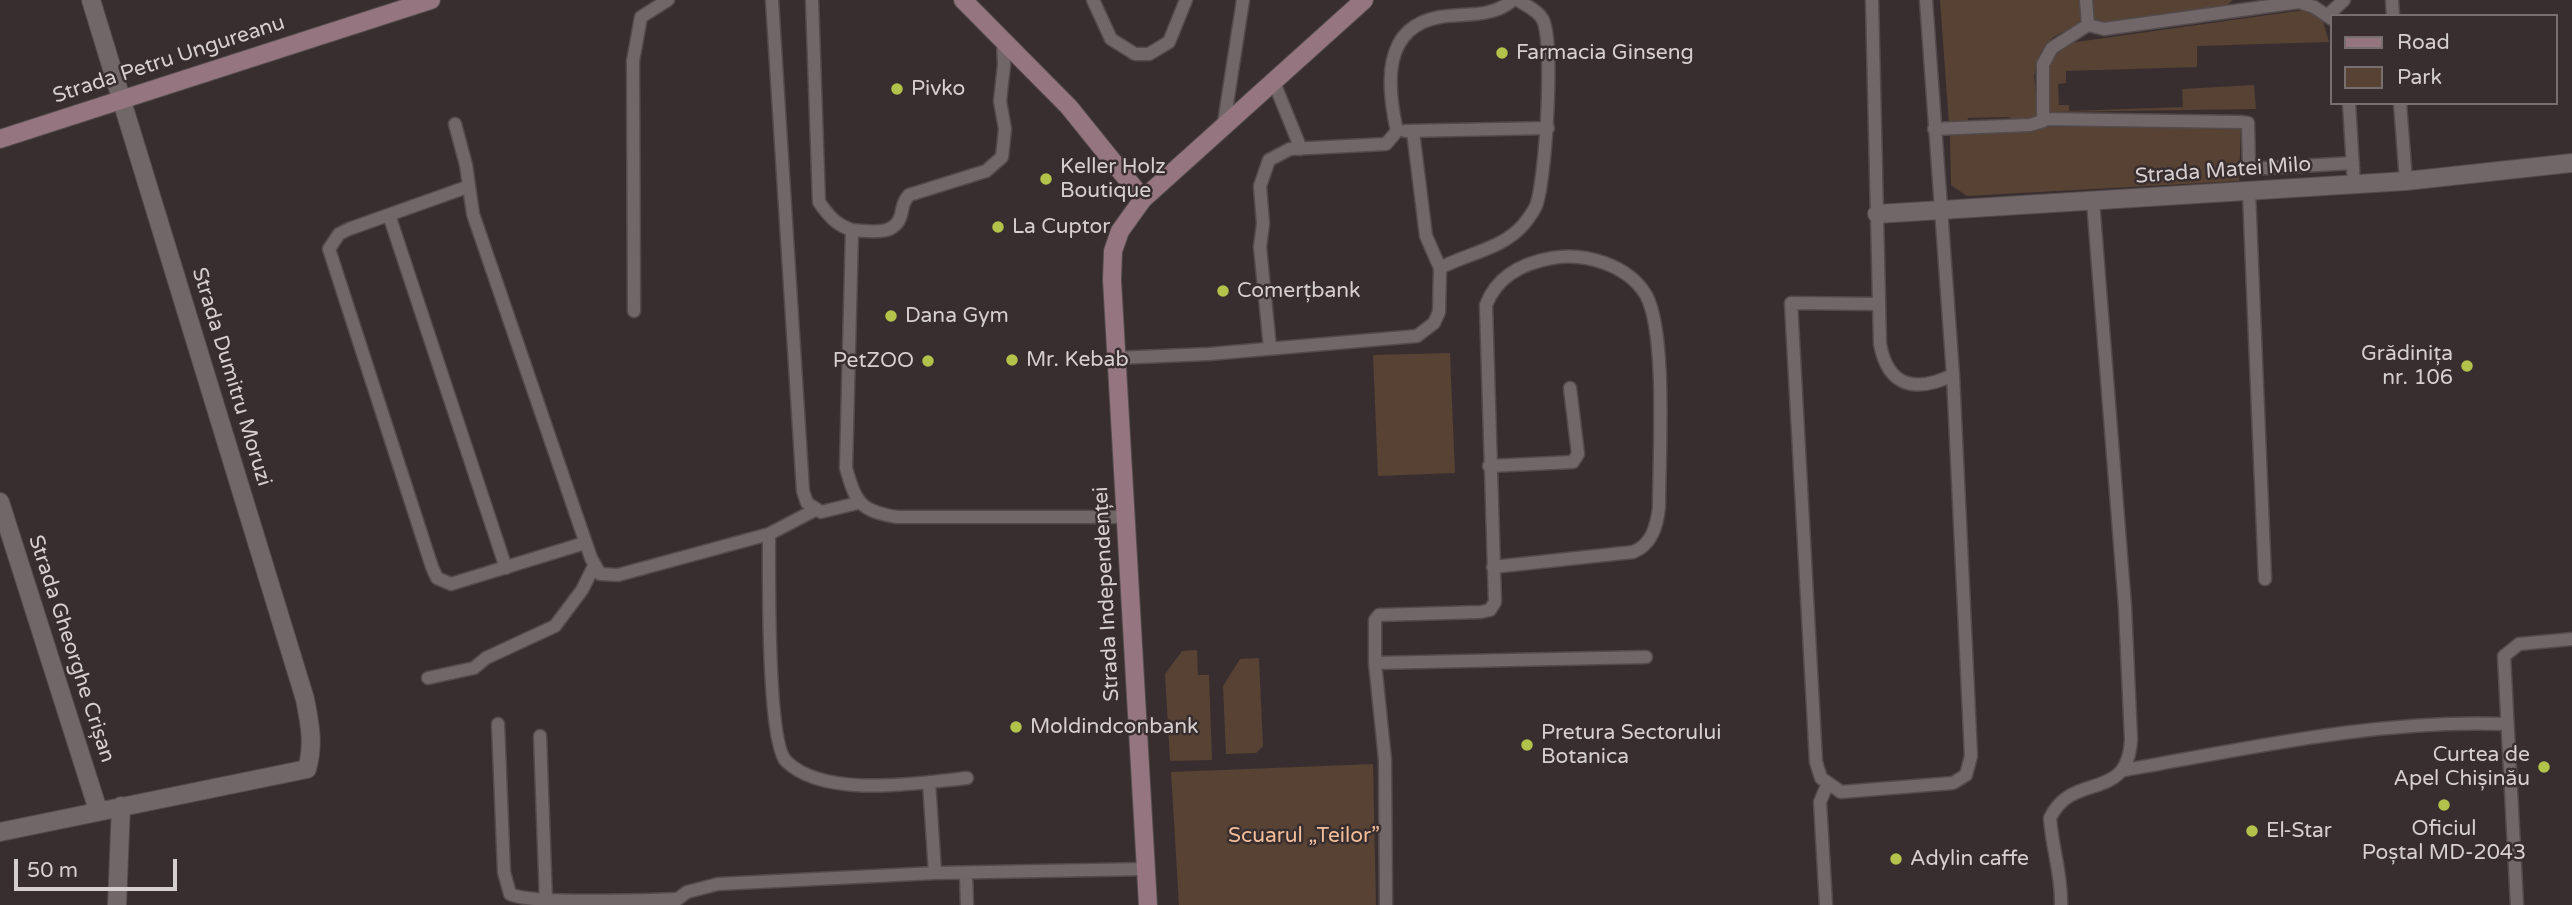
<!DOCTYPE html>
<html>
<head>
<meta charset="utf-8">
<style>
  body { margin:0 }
  #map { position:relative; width:2572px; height:905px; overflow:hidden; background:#382e2f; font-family:"Varela Round",sans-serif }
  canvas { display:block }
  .legend { position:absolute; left:2330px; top:14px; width:228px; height:91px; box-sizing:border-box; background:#382e2f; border:2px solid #776e6f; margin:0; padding:9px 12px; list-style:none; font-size:21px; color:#d6cfd0 }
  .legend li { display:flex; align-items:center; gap:14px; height:35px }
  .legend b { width:35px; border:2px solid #776e6f }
  .scale { position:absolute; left:14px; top:859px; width:163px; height:32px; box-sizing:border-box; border:4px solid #d6cfd0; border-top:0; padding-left:9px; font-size:21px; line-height:24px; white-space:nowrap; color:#d6cfd0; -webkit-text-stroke:5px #382e2f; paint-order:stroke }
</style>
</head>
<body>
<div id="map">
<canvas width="2572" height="905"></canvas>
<ul class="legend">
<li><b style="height:9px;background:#947580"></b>Road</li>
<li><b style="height:19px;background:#574234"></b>Park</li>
</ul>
<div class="scale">50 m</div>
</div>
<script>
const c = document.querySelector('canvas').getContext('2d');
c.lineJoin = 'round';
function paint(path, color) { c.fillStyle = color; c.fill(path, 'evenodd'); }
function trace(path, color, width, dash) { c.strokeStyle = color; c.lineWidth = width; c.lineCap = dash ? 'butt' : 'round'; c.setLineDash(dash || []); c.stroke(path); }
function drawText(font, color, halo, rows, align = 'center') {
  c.font = font + ' "Varela Round",sans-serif'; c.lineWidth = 5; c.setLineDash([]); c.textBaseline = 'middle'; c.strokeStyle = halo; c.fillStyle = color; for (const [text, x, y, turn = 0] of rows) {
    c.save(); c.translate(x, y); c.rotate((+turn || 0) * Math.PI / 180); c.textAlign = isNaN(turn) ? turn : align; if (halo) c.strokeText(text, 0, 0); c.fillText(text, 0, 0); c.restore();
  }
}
paint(new Path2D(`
  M 1940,0 L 2082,0 L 2083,22 L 2053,37 L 2040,53 L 2034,76 L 2039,120 L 2015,122 L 2009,117 L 1968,118 L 1967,124 L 1949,124 Z
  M 2091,0 L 2233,0 L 2224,7 L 2104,24 L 2092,17 Z
  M 2311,9 L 2323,21 L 2329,42 L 2197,46 L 2197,67 L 2066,71 L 2066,83 L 2058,84 L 2059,105 L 2069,105 L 2069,111 L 2183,107 L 2182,89 L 2254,85 L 2256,109 L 2050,112 C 2048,82 2042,63 2069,43 Z
  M 2042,127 L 2241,127 L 2239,181 L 1967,196 L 1951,185 L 1950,135 Z
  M 1450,353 L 1455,473 L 1378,476 L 1373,355 Z
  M 1197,650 L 1198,675 L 1209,675 L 1212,760 L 1170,761 L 1165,674 L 1182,651 Z
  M 1259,658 L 1263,746 L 1256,753 L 1226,754 L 1223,686 L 1240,659 Z
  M 1373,764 L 1376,905 L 1179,905 L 1171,772 Z`), '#574234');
const lane = new Path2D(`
  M 772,0 L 803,491 L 807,503 L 821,512 L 858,503
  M 812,0 L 819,202 C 828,215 836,225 852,230 L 846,468 C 856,503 860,511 897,517 L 1126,517
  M 1093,0 L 1111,39 L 1135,54 L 1149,54 L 1169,42 L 1186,0
  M 1872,0 L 1880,344 C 1888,387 1915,393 1953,375 L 1971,756 L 1966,775 L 1953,783 L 1841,792 L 1821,778 L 1816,762 L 1791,303 L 1879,304
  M 1926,0 L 1953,375
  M 2086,0 L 2088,25
  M 2392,0 L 2393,16
  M 2328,15 L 2344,0
  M 1273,80 L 1301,149
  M 2349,103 L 2354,185
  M 2400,103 L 2406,181
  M 2043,119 L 2241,122 L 2248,123 L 2249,169 L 2353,163
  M 1224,123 L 1243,0
  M 455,124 L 466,165 L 473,214 L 591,558 L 600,574 L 618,575 L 769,534 L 815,510
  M 1934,129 L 2030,125 L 2043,121 L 2043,64 L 2052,48 L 2088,25 L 2104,29 L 2299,2 L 2314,7 L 2332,19
  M 1405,131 L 1548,128
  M 467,187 L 349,229 L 339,234 L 329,249 L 432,567 L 437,578 L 451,584 L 585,543
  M 2249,193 L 2265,579
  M 389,215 L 506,568
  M 852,230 C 869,231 895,237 901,215 C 903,206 903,202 909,195 L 986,171 L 1002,157 L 1005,129 L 1000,101 L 1004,65 L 1003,42
  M 1440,268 C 1468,253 1503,249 1524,224 C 1528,219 1533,212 1536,206 C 1546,179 1554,44 1543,20 C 1538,10 1526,6 1518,0
  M 634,311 L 633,61 L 641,17 L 668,0
  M 1270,348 L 1260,247 L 1263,224 L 1260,186 L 1269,160 L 1290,149 L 1386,144 L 1397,131 C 1387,87 1381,27 1440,17 C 1465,13 1492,18 1513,0
  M 1115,358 L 1209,354 L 1417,336 L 1434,323 L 1439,312 L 1440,268 L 1426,236 L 1413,132
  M 1489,466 L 1573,462 L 1578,454 L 1570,388
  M 769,534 C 769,570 767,741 786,761 C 824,799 919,783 967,778
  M 1375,663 L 1646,657
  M 428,678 L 474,668 L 486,658 L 555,626 L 582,590 L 594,566
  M 498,724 L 504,872 L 510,894 C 533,905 642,900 675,899
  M 540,736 L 546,901
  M 2125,770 C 2251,748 2378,719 2507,724
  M 929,782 L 935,873
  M 966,873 L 967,905
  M 670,905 L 687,892 L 718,884 L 935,873 L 1146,869
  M 1386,905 L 1385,760 L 1375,663 L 1375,620 L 1379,615 L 1481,612 L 1490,610 L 1495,602 L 1486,305 C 1497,276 1523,263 1552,258 C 1585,252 1628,265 1646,295 C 1667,333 1659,459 1659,507 C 1657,525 1652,545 1633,552 L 1493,567
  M 1826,905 L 1820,802 L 1827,785
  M 2061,905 C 2062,875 2052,848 2050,818 C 2073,770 2128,804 2131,739 L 2125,607 L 2093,201
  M 2517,905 L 2504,656 L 2519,644 L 2572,639`);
const street = new Path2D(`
  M 1877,214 L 2406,181 L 2572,163
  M 0,502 L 98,810
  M 0,832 L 307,769 C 314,745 310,724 305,699 L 91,0
  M 117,905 L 121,806`);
const secondary = new Path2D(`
  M 963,0 L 1069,107 L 1143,199
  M 0,139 L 431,0
  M 1148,905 L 1112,280 L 1113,251 L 1120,231 L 1143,199 L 1364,0`);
trace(lane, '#524a4b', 15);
trace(street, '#524a4b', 20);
trace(secondary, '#524a4b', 20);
trace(lane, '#726768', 12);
trace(street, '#726768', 18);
trace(secondary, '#947580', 18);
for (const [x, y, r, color] of [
  [1502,53,7,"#b3c24b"],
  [897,89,7,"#b3c24b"],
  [1046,179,7,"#b3c24b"],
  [998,227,7,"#b3c24b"],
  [1223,291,7,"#b3c24b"],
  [891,316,7,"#b3c24b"],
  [1012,360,7,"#b3c24b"],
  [928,361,7,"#b3c24b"],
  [2467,366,7,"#b3c24b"],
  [1016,727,7,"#b3c24b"],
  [1527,745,7,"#b3c24b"],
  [2544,767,7,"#b3c24b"],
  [2444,805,7,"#b3c24b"],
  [2252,831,7,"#b3c24b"],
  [1896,859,7,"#b3c24b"]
]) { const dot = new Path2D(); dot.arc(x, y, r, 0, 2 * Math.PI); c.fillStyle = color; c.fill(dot); trace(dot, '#382e2f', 2.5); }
drawText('21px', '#d6cfd0', '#382e2f', [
  ["Farmacia Ginseng",1516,53],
  ["Pivko",911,89],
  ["Keller Holz",1060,167],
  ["Boutique",1060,191],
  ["La Cuptor",1012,227],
  ["Comerțbank",1237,291],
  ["Dana Gym",905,316],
  ["Grădinița",2453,354,"right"],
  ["nr. 106",2453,378,"right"],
  ["Mr. Kebab",1026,360],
  ["PetZOO",914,361,"right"],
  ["Moldindconbank",1030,727],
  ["Pretura Sectorului",1541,733],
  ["Botanica",1541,757],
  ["Curtea de",2530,755,"right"],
  ["Apel Chișinău",2530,779,"right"],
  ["Oficiul",2444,829,"center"],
  ["Poștal MD-2043",2444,853,"center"],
  ["El-Star",2266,831],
  ["Adylin caffe",1910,859]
], 'left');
drawText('21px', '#d6cfd0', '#382e2f', [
  ["Strada Petru Ungureanu",169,60,-18],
  ["Strada Matei Milo",2223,171,-4],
  ["Strada Dumitru Moruzi",231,377,73],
  ["Strada Independenței",1107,594,-93],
  ["Strada Gheorghe Crișan",71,649,72]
]);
drawText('21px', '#f3bc98', '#382e2f', [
  ["Scuarul „Teilor”",1304,836]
]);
</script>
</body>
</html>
